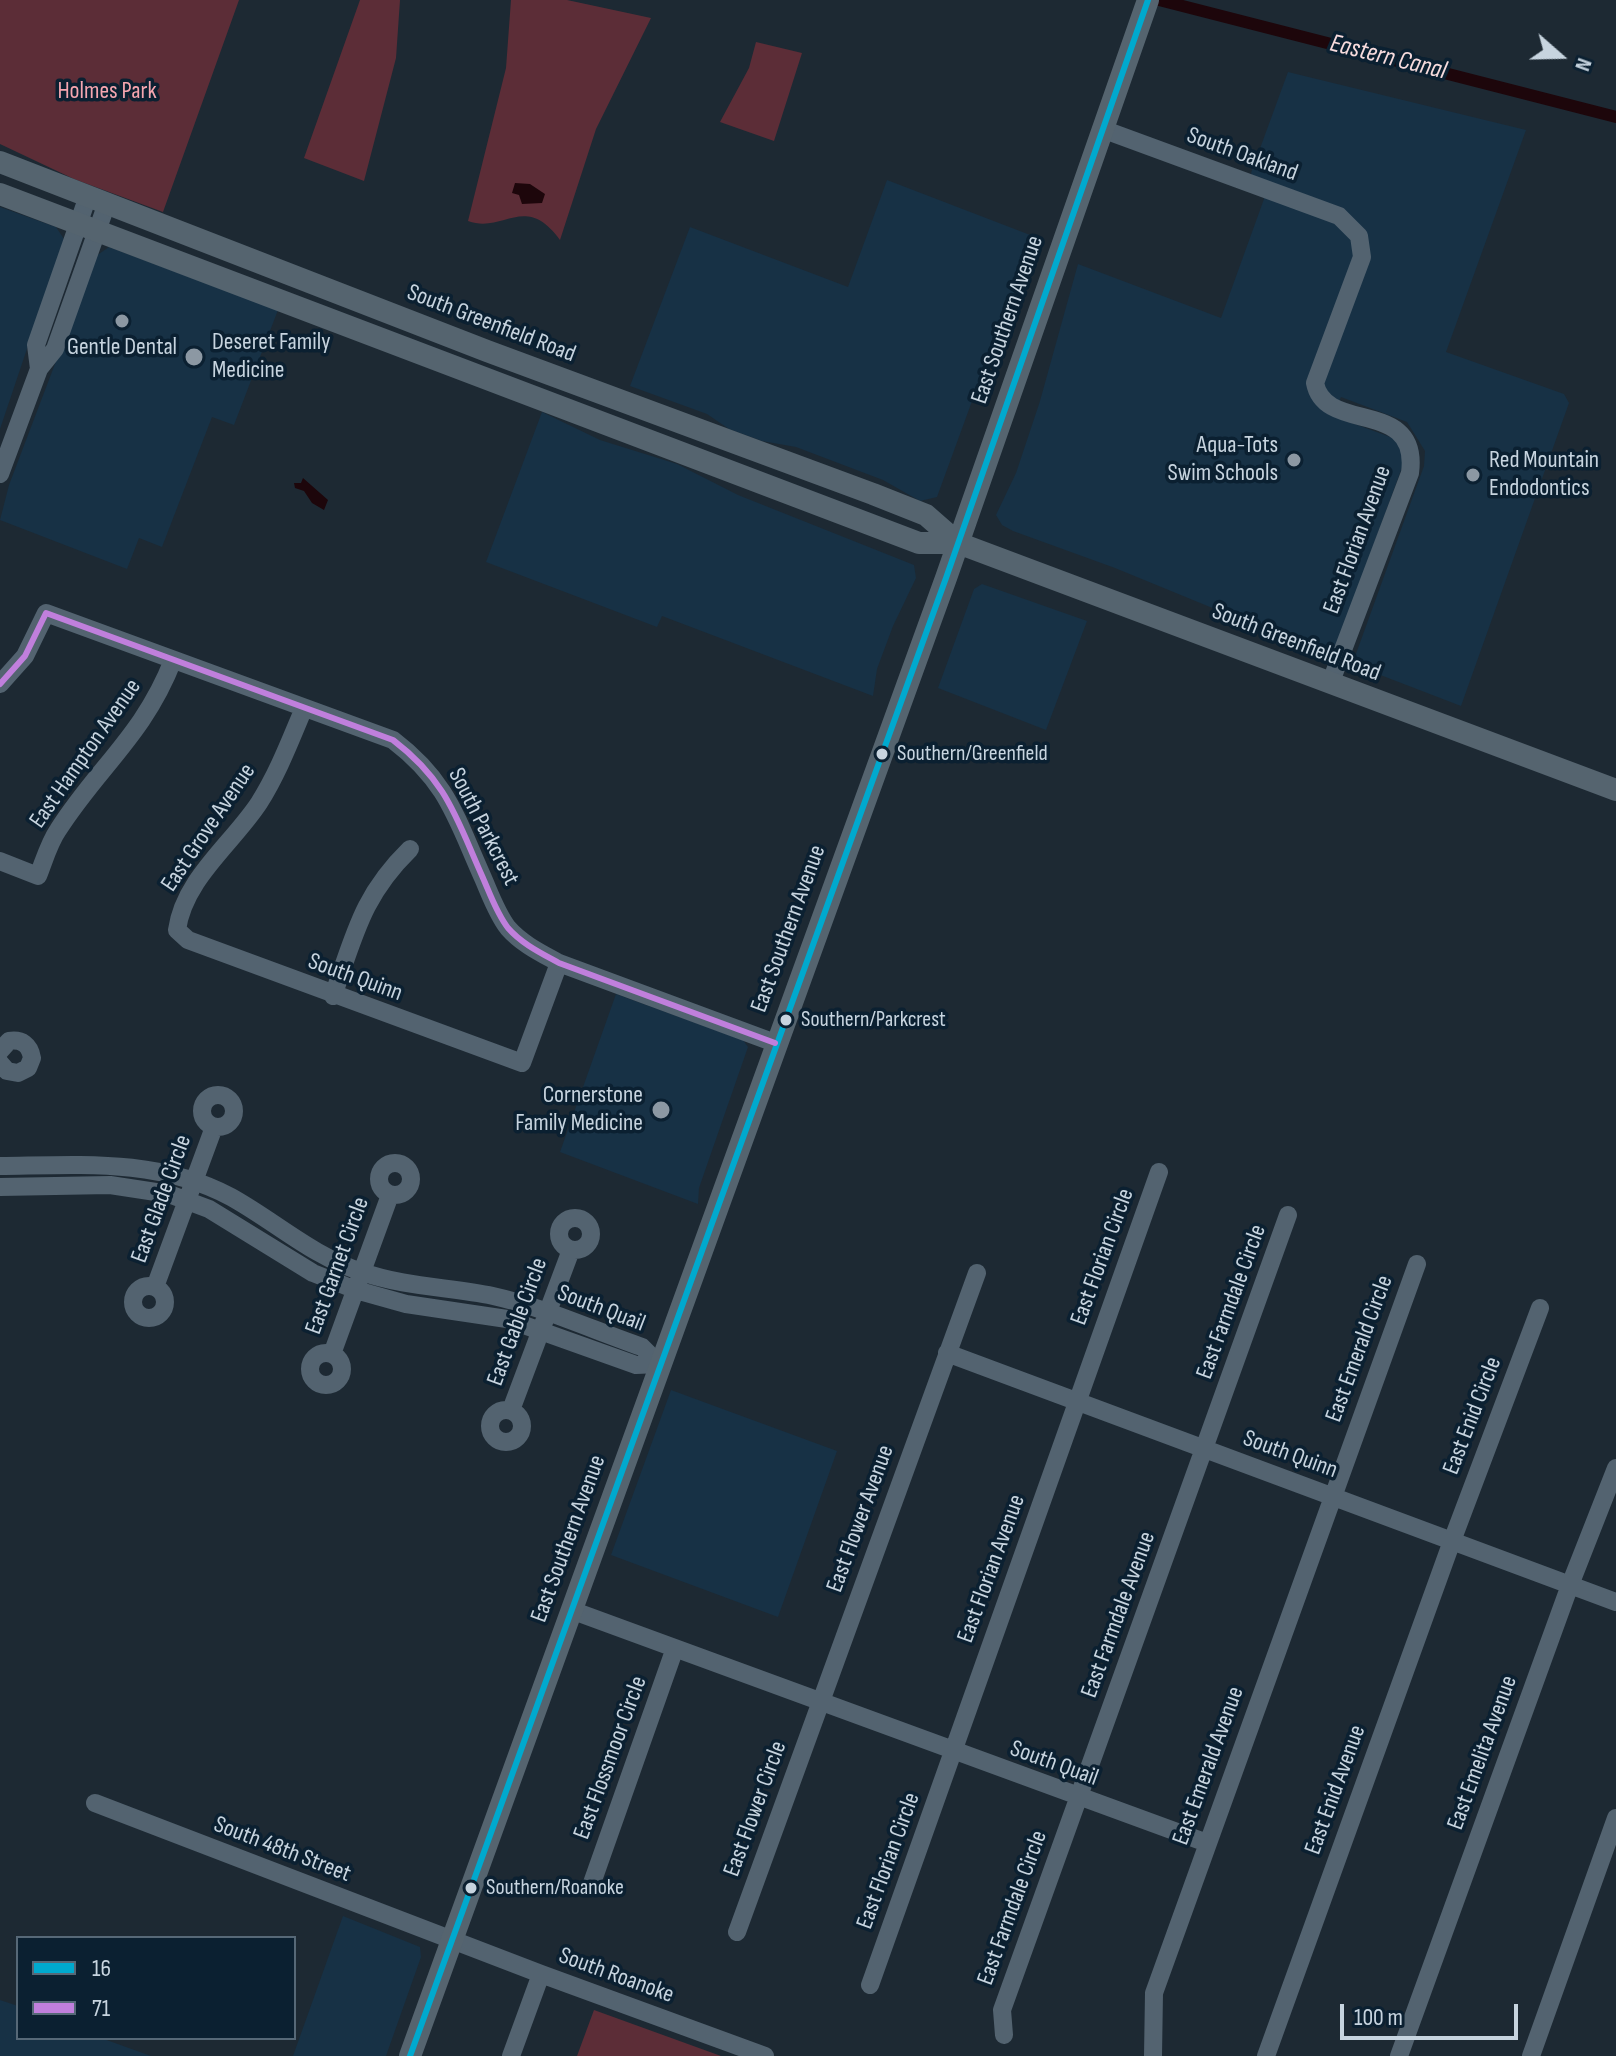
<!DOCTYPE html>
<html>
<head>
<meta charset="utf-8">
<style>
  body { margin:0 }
  #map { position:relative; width:1616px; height:2056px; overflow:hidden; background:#1d2933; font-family:"Sofia Sans Condensed",sans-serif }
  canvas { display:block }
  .legend { position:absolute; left:16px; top:1936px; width:280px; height:104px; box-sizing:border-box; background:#0b2031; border:2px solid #566877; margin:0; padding:10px 14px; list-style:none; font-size:24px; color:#c7d4df }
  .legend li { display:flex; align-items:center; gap:16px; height:40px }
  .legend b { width:40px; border:2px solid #566877 }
  .north { position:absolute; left:1520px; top:16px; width:80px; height:80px; -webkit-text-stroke:6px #0b2031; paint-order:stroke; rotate:110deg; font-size:22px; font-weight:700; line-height:32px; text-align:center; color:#c7d4df }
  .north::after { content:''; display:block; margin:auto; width:28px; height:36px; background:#c7d4df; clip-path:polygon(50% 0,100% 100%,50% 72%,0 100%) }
  .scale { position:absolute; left:1340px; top:2004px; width:178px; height:36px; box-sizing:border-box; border:4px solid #c7d4df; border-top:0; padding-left:10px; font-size:24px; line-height:28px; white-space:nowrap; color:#c7d4df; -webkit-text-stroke:6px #0b2031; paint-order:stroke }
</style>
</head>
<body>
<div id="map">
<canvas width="1616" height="2056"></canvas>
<ul class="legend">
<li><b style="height:10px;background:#00a9ce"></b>16</li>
<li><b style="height:10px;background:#c07fdc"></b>71</li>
</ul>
<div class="north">N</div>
<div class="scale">100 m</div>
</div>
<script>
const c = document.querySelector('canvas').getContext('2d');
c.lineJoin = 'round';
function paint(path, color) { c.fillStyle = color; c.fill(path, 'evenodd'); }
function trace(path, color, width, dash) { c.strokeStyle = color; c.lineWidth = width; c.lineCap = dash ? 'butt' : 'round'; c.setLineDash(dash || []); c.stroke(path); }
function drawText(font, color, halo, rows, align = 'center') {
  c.font = font + ' "Sofia Sans Condensed",sans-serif'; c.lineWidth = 7; c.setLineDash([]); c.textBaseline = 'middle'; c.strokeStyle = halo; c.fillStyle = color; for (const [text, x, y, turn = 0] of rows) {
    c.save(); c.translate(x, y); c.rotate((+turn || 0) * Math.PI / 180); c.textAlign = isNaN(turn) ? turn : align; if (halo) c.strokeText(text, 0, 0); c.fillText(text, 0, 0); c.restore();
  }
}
paint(new Path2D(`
  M 1288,72 L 1526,130 L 1446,352 L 1564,394 L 1569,403 L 1461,706 L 1357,666 L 1353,662 L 1424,466 L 1425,451 L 1407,422 L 1341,397 L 1333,416 L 1393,438 L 1400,444 L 1404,462 L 1336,648 L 1327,655 L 1115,568 L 1013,531 L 1002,525 L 996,515 L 1016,473 L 1040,401 L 1078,264 L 1221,318 L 1264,199 L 1251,173 Z
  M 887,180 L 1038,238 L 990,352 L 937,497 L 920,501 L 883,480 L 796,447 L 762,441 L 729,429 L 707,414 L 630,386 L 690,227 L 848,287 Z
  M 0,207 L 56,227 L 64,239 L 0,429 Z
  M 109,247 L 278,310 L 234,425 L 212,417 L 162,547 L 139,538 L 127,569 L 0,520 L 9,485 L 96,256 Z
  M 542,412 L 600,440 L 677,464 L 738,495 L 914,565 L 916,578 L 893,626 L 877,669 L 873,696 L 662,616 L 657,627 L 486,562 Z
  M 982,584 L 1087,621 L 1046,730 L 938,688 L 974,589 Z
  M 616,994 L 743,1040 L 748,1047 L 699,1188 L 698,1204 L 560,1152 Z
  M 671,1390 L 837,1451 L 778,1617 L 611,1555 Z
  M 343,1916 L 420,1947 L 421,1957 L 386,2056 L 293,2056 Z
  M 0,2000 L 18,2006 L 18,2038 L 101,2038 L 151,2056 L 0,2056 Z`), '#173145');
paint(new Path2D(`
  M 0,0 L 239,0 L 163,212 L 74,179 L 0,144 Z
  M 360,0 L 400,0 L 396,58 L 364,181 L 304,158 Z
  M 511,0 L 567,0 L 651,18 L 596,129 L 560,240 C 525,192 504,234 468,221 L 506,68 Z
  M 756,42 L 802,53 L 774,141 L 720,122 L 749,68 Z
  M 594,2010 L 721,2056 L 577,2056 Z`), '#5c2d37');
paint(new Path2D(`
  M 515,183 L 530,184 L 545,194 L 542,203 L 522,204 L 519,195 L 512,193 Z
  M 303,478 L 328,500 L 324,510 L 312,503 L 304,491 L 295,488 L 294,483 L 301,483 Z`), '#1d060b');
trace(new Path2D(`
  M 1159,0 L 1616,117`), '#1d060b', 12);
trace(new Path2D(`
  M 1102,129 L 1339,216 L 1359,236 L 1362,257 L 1315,383 C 1325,435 1420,397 1410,473 L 1330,684
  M 39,369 L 36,345 L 88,196
  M 0,474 L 39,369 L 55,349 L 107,203
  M 0,684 L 25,656 L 46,613 L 393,740 C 448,782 456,818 483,878 C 490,894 497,914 508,928 C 522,944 541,953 559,963 L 775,1043
  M 304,708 C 290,741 278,773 259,803 C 232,844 184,879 177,930 L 188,940 L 522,1063 L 559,963
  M 0,861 L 38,876 C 44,861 49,843 58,830 C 98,767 144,735 173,660
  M 333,996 C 355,934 362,896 410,849
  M 0,1051 L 9,1041 C 22,1039 30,1045 32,1058 L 28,1068 L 18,1073 L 7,1071 L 0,1063
  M202 1111a16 16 0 1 1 32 0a16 16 0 1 1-32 0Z
  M379 1179a16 16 0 1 1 32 0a16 16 0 1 1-32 0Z
  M 0,1166 C 80,1165 158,1158 231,1197 C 276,1222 312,1256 362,1272 C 405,1287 449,1287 493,1296 C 543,1307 593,1330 642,1347 L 659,1364
  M 0,1187 L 110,1185 L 169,1194 L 209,1209 L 313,1273 L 356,1290 L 406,1304 L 507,1319 L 636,1365 L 659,1364
  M559 1234a16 16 0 1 1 32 0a16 16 0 1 1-32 0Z
  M133 1302a16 16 0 1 1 32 0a16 16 0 1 1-32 0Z
  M 155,1287 L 214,1127
  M310 1369a16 16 0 1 1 32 0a16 16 0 1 1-32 0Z
  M 947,1353 L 1616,1602
  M 332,1354 L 390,1195
  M490 1426a16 16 0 1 1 32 0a16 16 0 1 1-32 0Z
  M 511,1410 L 571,1250
  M 571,1610 L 1207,1843
  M 95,1803 L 541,1974 L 765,2056
  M 592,1883 L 675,1648
  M 737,1932 L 977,1273
  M 870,1985 L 1159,1172
  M 1004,2035 L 1002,2010 L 1288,1215
  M 511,2056 L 541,1974
  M 1153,2056 L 1154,1993 L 1417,1264
  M 1266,2056 L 1452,1541 L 1540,1308
  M 1399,2056 L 1570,1585 L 1616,1468
  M 1531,2056 L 1616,1818`), '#536370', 18);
trace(new Path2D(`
  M 0,162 L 487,351 L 873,494 L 926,515 L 958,543 L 1616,790
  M 0,194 L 919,543 L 958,543
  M 410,2056 L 946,578 L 1148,0`), '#55646f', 22);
trace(new Path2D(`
  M 410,2056 L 946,578 L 1148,0`), '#00a9ce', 6);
trace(new Path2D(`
  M 0,684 L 25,656 L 46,613 L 393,740 C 448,782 456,818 483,878 C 490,894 497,914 508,928 C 522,944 541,953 559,963 L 775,1043`), '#c07fdc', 6);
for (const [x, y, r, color] of [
  [122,321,8,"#8c98a3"],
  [194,357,10,"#8c98a3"],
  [1294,460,8,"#8c98a3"],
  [1473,475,8,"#8c98a3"],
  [882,754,7,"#c7d4df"],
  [786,1020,7,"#c7d4df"],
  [661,1110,10,"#8c98a3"],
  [471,1888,7,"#c7d4df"]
]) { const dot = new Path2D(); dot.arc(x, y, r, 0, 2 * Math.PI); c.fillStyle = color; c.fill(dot); trace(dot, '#0b2031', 3); }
drawText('22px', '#c7d4df', '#0b2031', [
  ["Southern/Greenfield",897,754],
  ["Southern/Parkcrest",801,1020],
  ["Southern/Roanoke",486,1888]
], 'left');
drawText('24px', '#f6a6b0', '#0b2031', [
  ["Holmes Park",107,92]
]);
drawText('24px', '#c7d4df', '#0b2031', [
  ["South Oakland",1242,155,20],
  ["East Southern Avenue",1008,320,-71],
  ["South Greenfield Road",491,324,21],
  ["East Florian Avenue",1358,540,-70],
  ["South Greenfield Road",1296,643,21],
  ["East Hampton Avenue",86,754,-55],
  ["South Parkcrest",483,827,63],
  ["East Grove Avenue",209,828,-56],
  ["East Southern Avenue",789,929,-70],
  ["South Quinn",355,978,20],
  ["East Glade Circle",162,1199,-70],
  ["East Florian Circle",1103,1257,-70],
  ["East Garnet Circle",338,1266,-70],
  ["East Farmdale Circle",1232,1302,-70],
  ["South Quail",601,1309,21],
  ["East Gable Circle",518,1322,-70],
  ["East Emerald Circle",1360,1349,-70],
  ["East Enid Circle",1473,1416,-69],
  ["South Quinn",1290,1455,20],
  ["East Flower Avenue",861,1519,-70],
  ["East Southern Avenue",569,1539,-70],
  ["East Florian Avenue",992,1569,-70],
  ["East Farmdale Avenue",1119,1615,-70],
  ["East Emelita Avenue",1483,1753,-70],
  ["East Flossmoor Circle",611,1758,-70],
  ["South Quail",1054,1764,20],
  ["East Emerald Avenue",1209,1766,-70],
  ["East Enid Avenue",1336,1790,-70],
  ["East Flower Circle",756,1809,-70],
  ["South 48th Street",282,1850,21],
  ["East Florian Circle",889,1861,-70],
  ["East Farmdale Circle",1013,1908,-70],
  ["South Roanoke",616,1976,20]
]);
drawText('24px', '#c7d4df', '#0b2031', [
  ["Deseret Family",212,343],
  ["Medicine",212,371],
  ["Gentle Dental",122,348,"center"],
  ["Aqua-Tots",1278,446,"right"],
  ["Swim Schools",1278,474,"right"],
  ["Red Mountain",1489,461],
  ["Endodontics",1489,489],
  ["Cornerstone",643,1096,"right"],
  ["Family Medicine",643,1124,"right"]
], 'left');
drawText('italic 26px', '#f7dbdd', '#0b2031', [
  ["Eastern Canal",1388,58,14]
]);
</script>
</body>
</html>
